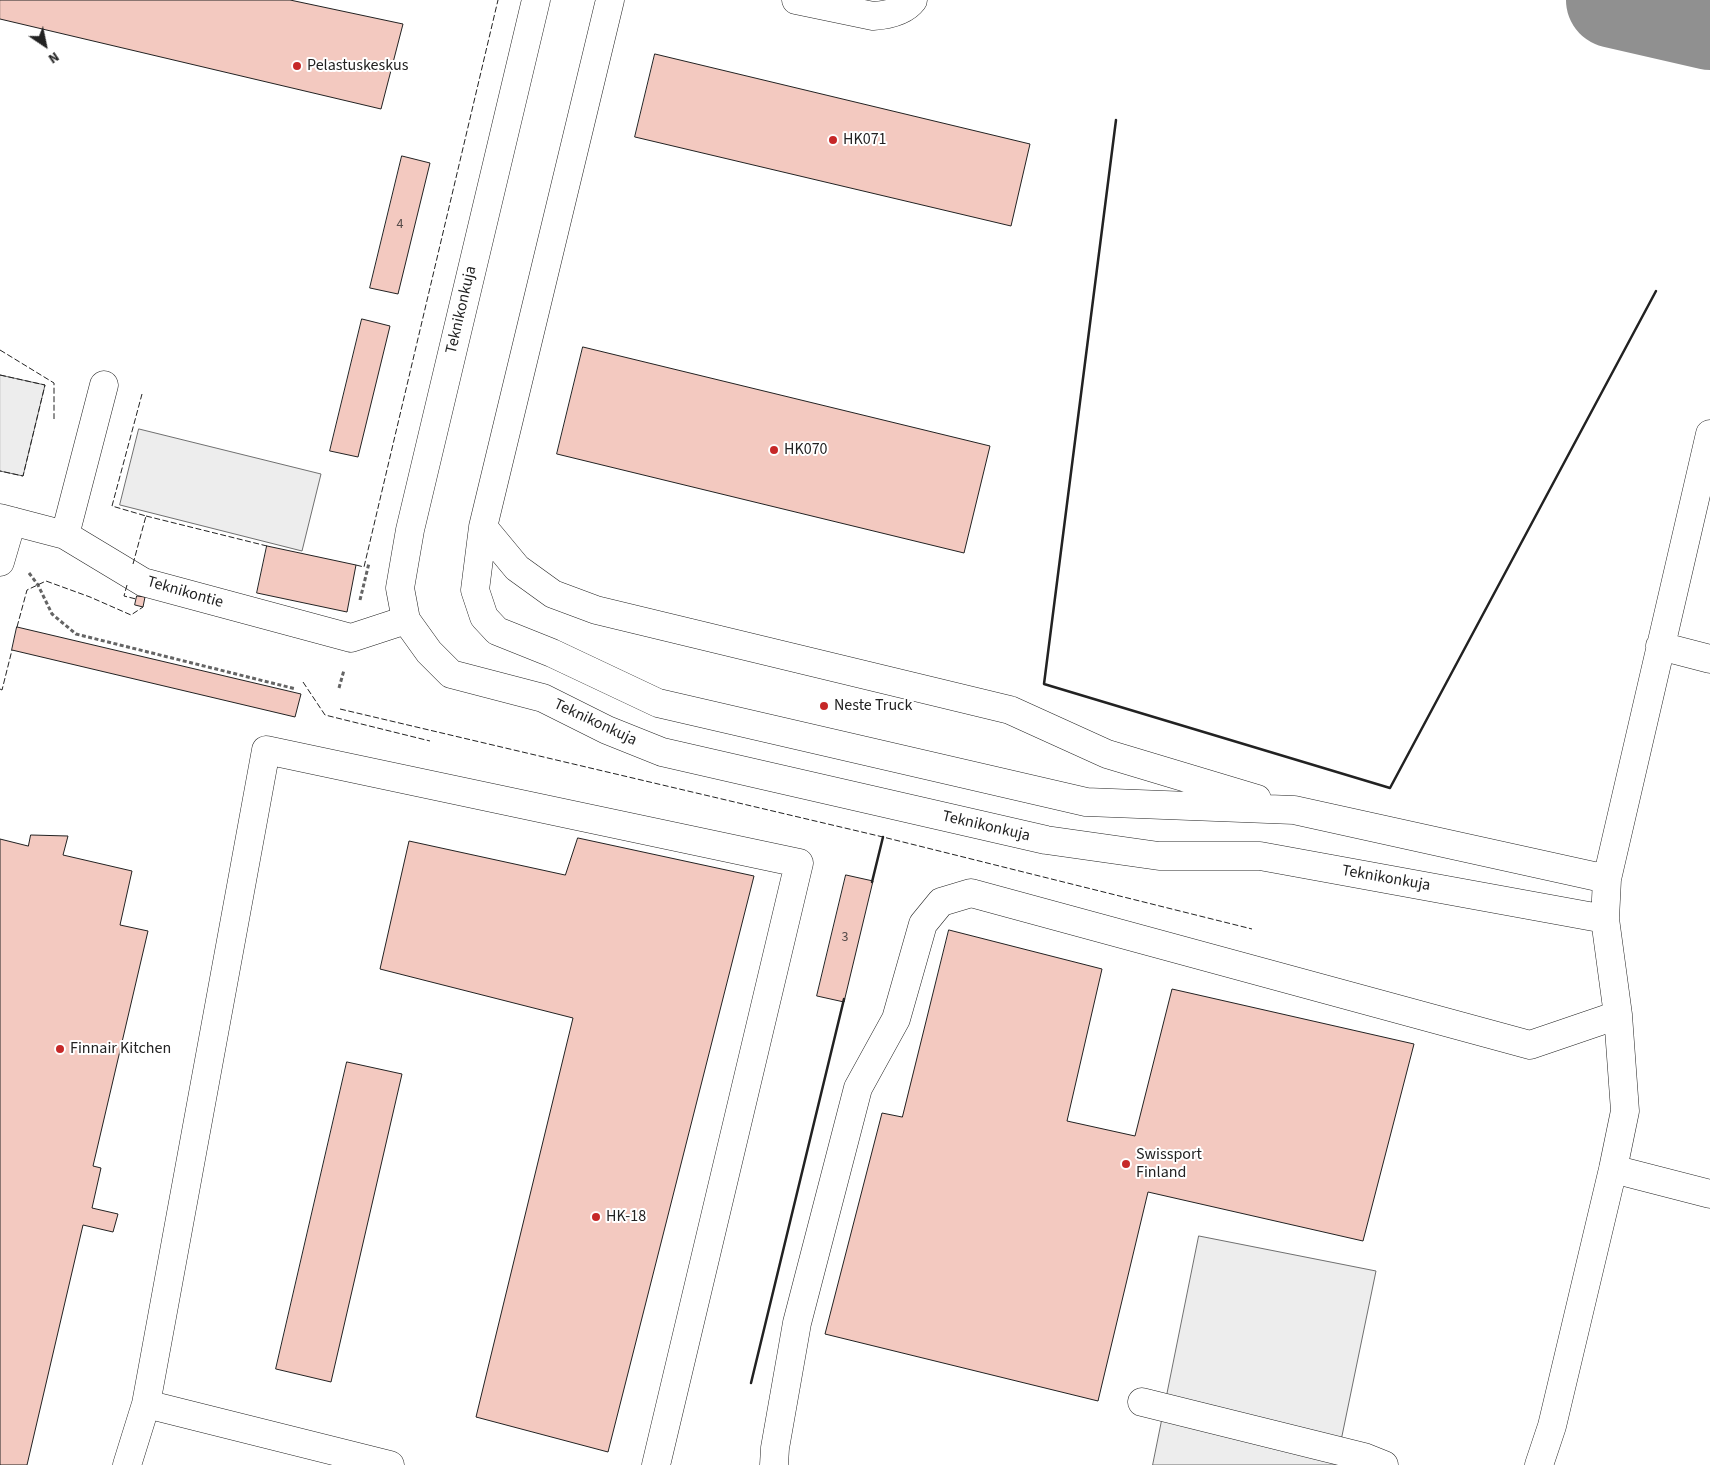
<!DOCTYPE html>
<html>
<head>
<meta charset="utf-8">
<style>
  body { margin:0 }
  #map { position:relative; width:1710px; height:1465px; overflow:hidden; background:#fff; font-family:"Source Sans 3",sans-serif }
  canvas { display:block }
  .north { position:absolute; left:20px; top:20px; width:50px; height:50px; -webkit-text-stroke:4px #fff; paint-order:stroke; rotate:146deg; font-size:14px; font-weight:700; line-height:20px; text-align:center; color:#222 }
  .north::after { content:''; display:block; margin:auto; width:18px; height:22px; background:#222; clip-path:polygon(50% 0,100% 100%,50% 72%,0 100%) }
</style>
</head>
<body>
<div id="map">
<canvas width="1710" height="1465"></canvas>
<div class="north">N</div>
</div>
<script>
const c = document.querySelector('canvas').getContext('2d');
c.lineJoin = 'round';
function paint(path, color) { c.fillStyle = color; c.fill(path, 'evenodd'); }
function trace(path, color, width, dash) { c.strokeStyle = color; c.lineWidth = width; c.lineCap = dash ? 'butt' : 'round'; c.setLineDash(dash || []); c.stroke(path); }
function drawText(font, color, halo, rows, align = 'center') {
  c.font = font + ' "Source Sans 3",sans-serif'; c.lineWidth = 4; c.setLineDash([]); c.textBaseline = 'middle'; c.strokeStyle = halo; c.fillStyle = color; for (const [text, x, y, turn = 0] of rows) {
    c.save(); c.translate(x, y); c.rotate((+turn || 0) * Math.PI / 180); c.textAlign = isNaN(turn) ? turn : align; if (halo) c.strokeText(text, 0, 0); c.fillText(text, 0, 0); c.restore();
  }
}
const parking = new Path2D(`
  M 0,375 L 45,385 L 23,476 L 0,471 Z
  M 139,429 L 321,474 L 302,551 L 120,505 Z
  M 1199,1236 L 1376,1271 L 1336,1465 L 1153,1465 Z`);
paint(parking, '#ededed');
trace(parking, '#6f6f6f', 1);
trace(new Path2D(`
  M 1614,0 L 1710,22`), '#909090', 96);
const building = new Path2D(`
  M 0,0 L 290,0 L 403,24 L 381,109 L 0,19 Z
  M 655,54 L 1030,144 L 1011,226 L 635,137 Z
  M 402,156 L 430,163 L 398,294 L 370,288 Z
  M 362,319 L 390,326 L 358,457 L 330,451 Z
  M 583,347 L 990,446 L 964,553 L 557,454 Z
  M 267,546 L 356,565 L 347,612 L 257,593 Z
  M 137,596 L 145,597 L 143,607 L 135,605 Z
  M 17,627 L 301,694 L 295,717 L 12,650 Z
  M 31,835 L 68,836 L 63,855 L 132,871 L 120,925 L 148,931 L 93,1166 L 101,1168 L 92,1208 L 118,1214 L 113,1232 L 83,1225 L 27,1465 L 0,1465 L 0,839 L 28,846 Z
  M 578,838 L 754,876 L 608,1452 L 476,1417 L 573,1018 L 380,969 L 409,841 L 565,875 Z
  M 846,875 L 873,881 L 844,1002 L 817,996 Z
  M 949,930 L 1102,969 L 1067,1121 L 1135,1136 L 1172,989 L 1414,1044 L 1363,1241 L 1148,1192 L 1098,1401 L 825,1334 L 882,1113 L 902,1117 Z
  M 347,1062 L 402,1074 L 331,1382 L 276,1369 Z`);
paint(building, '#f3c9c0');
trace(building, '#222', 1);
const minor = new Path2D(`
  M 536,0 L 410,530 L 400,588 L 406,620 L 429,652 L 451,674 L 543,698 L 607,730 L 662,752 L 1046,840 L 1159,856 L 1260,856 L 1605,919
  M 610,0 L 483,527 L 475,590 L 484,617 L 497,631 L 552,653 L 658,703 L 1086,802 L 1294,810 L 1607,879
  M 796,0 L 873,16 C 887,15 904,12 913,0
  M 0,518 L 65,535 L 143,582 L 351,638 L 406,620
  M 483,527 L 517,568 L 553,594 L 596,610 L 1010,710 L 1107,754 L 1257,799
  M 65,535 L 104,385
  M 0,562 L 12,521
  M 1660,646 L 1710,659
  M 1613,1169 L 1710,1194
  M 1142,1402 L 1364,1457 L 1384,1465
  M 127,1465 L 146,1404
  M 390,1465 L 146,1404 L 266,750 L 799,863 L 656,1465
  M 774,1465 L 775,1448 L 797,1323 L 858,1088 L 896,1019 L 923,924 L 941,902 L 971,893 L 1530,1045 L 1618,1015
  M 1539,1465 L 1552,1426 L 1613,1169 L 1625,1111 L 1618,1015 L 1605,919 L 1607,879 L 1710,434`);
trace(minor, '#222', 29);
trace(new Path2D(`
  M 29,573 L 38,585 L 52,614 L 76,634 L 296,689
  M 360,600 L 369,563
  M 339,688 L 344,670`), '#646464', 3, [4, 2.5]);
trace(minor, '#fff', 28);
trace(new Path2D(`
  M 0,350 L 54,383 L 54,419
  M 0,375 L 45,385 L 23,476 L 0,471
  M 146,516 L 267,546
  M 133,564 L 146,516 L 112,506 L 142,394
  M 356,565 L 364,567 L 498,0
  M 127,585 L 124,596 L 136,599
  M 17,627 L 27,590 L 46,581 L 90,597 L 131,615 L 143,607
  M 303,682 L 325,715 L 430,741
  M 0,689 L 2,690 L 12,650
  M 340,709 L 883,837 L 1252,929`), '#222', 1, [6, 2.5]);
trace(new Path2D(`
  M 1116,120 L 1044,684 L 1390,788 L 1656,291
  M 872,882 L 883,837
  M 751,1383 L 844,999`), '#222', 2.5);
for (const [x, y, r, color] of [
  [297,66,5,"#c62828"],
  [833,140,5,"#c62828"],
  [774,450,5,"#c62828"],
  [824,706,5,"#c62828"],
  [60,1049,5,"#c62828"],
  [1126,1164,5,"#c62828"],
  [596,1217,5,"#c62828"]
]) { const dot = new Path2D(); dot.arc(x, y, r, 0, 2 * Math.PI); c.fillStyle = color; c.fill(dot); trace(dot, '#fff', 2); }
drawText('14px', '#564c4a', null, [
  ["4",400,225],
  ["3",845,938]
]);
drawText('16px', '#222', '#fff', [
  ["Pelastuskeskus",307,66],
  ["HK071",843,140],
  ["HK070",784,450],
  ["Neste Truck",834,706],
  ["Finnair Kitchen",70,1049],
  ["Swissport",1136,1155],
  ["Finland",1136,1173],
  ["HK-18",606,1217]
], 'left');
drawText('16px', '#222', '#fff', [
  ["Teknikonkuja",462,310,-77],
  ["Teknikontie",185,593,16],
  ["Teknikonkuja",595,723,25],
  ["Teknikonkuja",986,827,13],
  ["Teknikonkuja",1386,879,10]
]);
</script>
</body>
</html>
